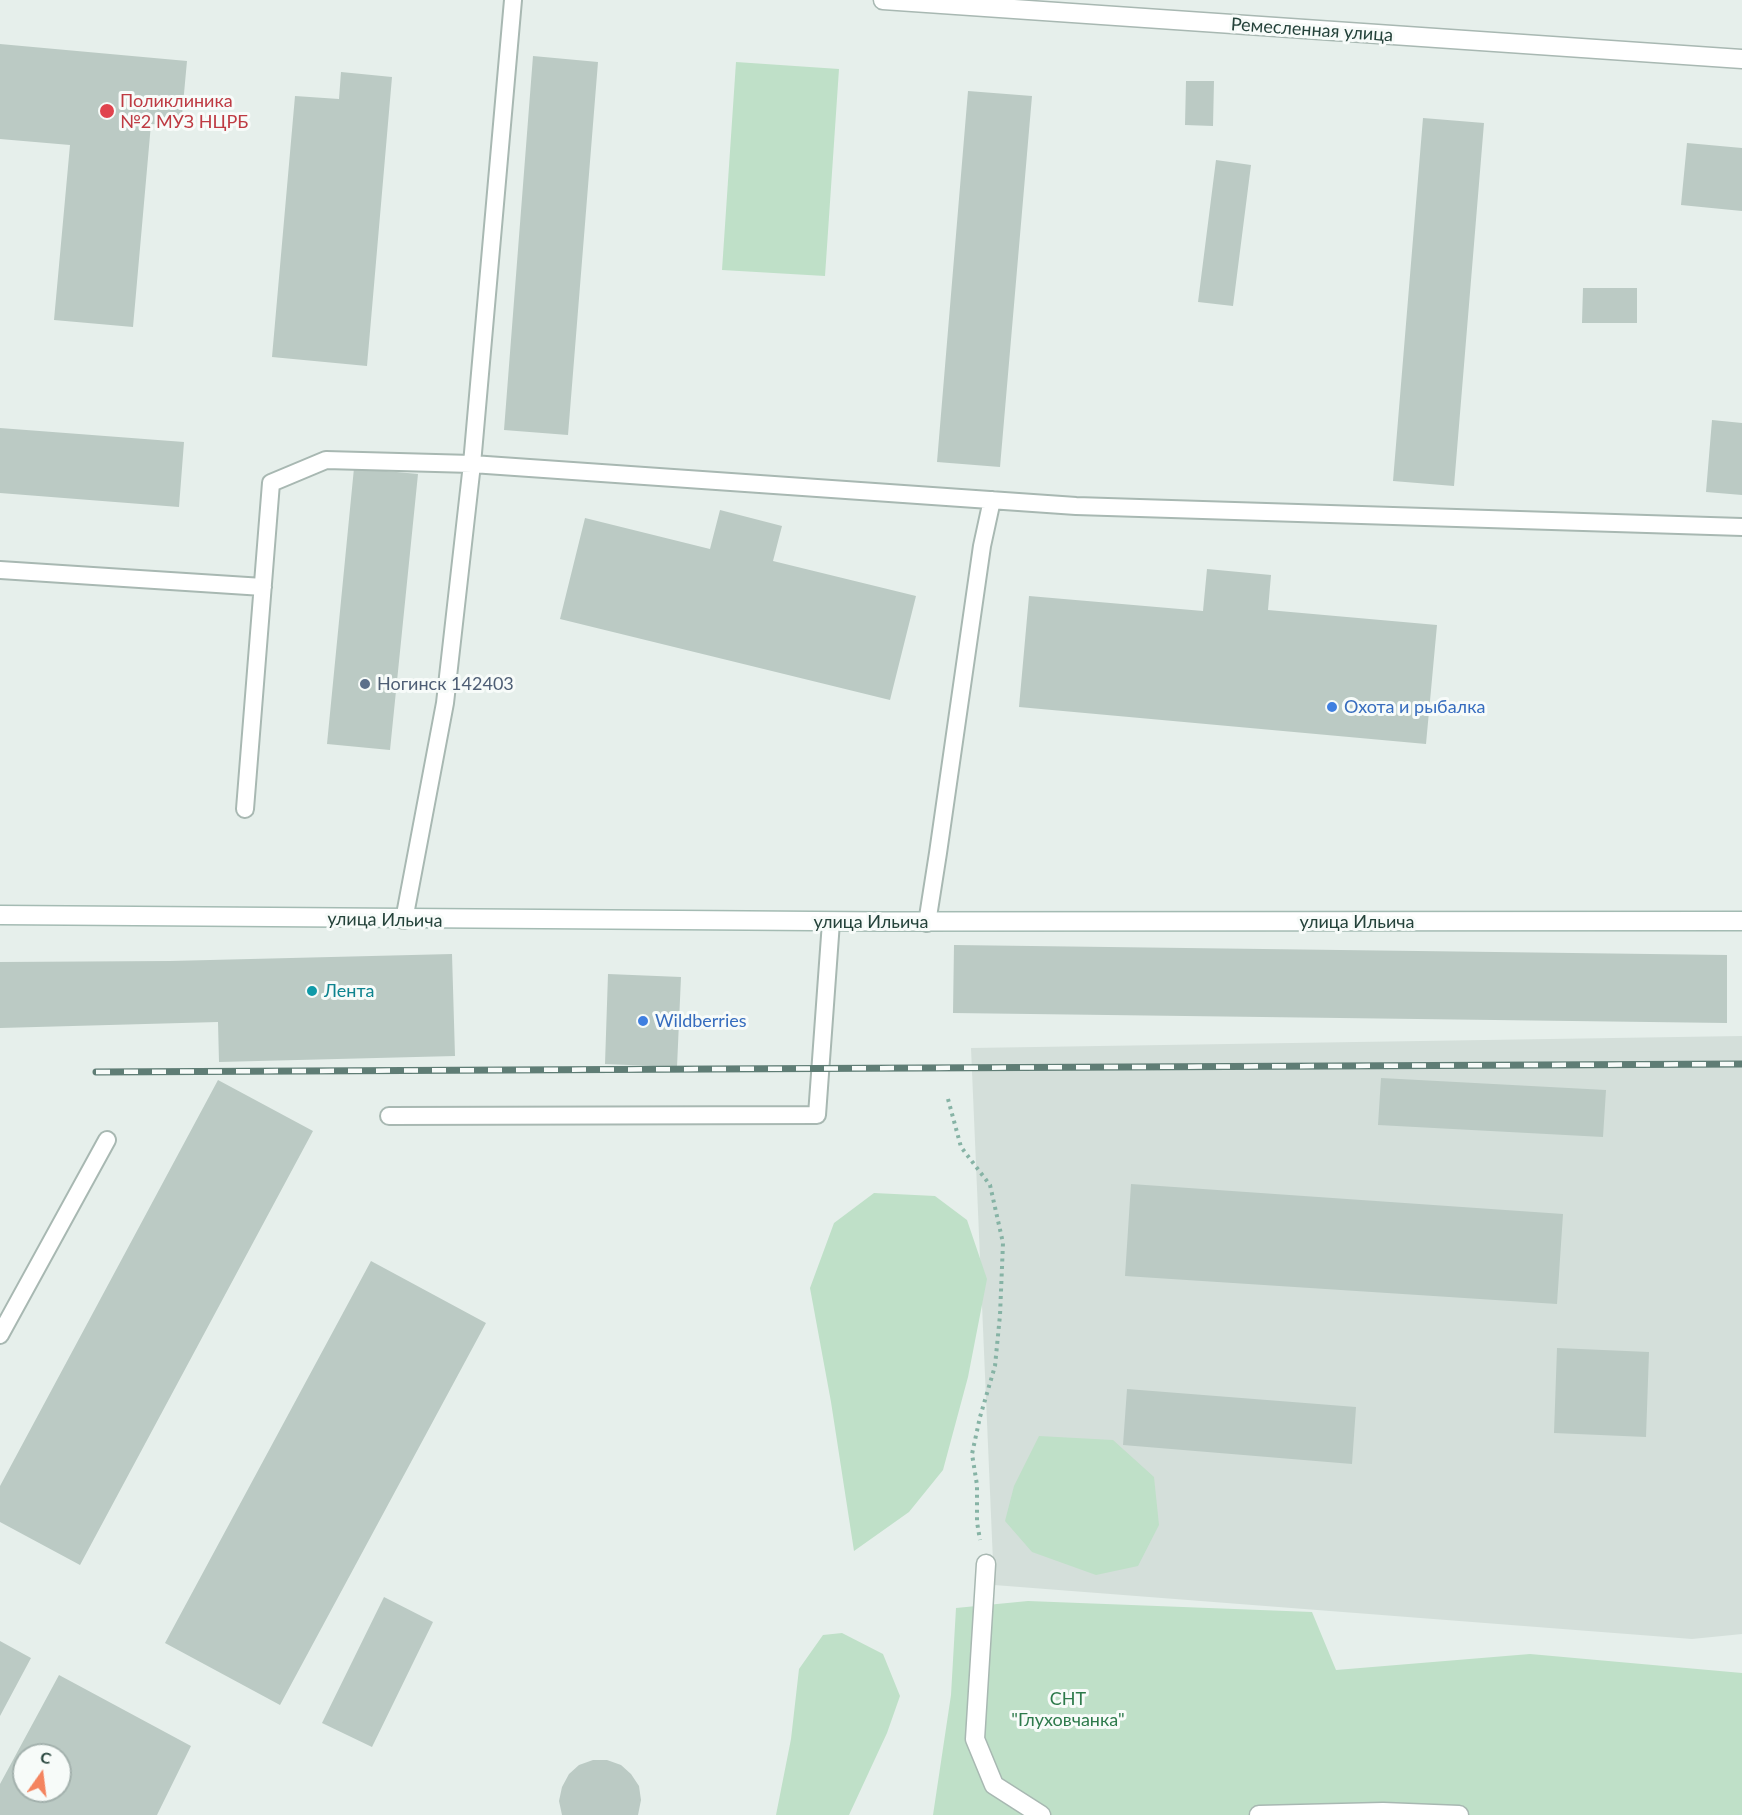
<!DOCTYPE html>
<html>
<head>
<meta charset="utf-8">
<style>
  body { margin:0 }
  #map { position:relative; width:1742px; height:1815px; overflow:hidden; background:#e6efeb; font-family:Lato,sans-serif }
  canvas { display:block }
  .north { position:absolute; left:12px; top:1743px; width:60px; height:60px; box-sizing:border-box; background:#f7fbf9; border:2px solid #a3b1ad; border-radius:50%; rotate:14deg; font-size:16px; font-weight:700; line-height:24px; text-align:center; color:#24423a }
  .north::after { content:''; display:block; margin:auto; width:21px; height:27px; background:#f4845f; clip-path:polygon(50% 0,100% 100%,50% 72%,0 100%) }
</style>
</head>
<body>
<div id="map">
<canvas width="1742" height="1815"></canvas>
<div class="north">С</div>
</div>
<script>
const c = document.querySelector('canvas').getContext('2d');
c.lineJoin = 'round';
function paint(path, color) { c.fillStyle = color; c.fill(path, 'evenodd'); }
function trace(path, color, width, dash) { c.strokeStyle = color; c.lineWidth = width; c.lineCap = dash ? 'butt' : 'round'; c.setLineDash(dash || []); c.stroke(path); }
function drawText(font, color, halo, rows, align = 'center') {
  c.font = font + ' Lato,sans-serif'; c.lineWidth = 6; c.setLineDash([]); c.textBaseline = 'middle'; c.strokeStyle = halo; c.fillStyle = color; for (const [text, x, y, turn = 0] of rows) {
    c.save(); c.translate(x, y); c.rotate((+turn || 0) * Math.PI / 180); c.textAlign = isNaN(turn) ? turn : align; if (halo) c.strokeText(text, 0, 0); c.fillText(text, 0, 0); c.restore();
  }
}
paint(new Path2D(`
  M 1742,1036 L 1742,1634 L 1692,1639 L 994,1585 L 971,1048 Z`), '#d4dfda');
paint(new Path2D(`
  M 736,62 L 839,69 L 825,276 L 722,270 Z
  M 874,1193 L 935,1196 L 967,1220 L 987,1279 L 968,1377 L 943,1470 L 909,1512 L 854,1551 L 831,1402 L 810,1288 L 834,1223 Z
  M 1039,1436 L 1113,1440 L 1154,1477 L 1159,1525 L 1138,1566 L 1096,1575 L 1032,1552 L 1005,1521 L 1014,1486 Z
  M 1028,1601 L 1312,1612 L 1336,1670 L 1530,1654 L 1742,1673 L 1742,1815 L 933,1815 L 951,1695 L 956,1608 Z
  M 842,1633 L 883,1654 L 900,1696 L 887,1733 L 849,1815 L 776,1815 L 791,1739 L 799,1669 L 823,1635 Z`), '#bfe0c8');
paint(new Path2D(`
  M 0,44 L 187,61 L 181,126 L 151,124 L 133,327 L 54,320 L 70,145 L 0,139 Z
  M 533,56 L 598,62 L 568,435 L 504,430 Z
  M 341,72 L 392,77 L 367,366 L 272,357 L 295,96 L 339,99 Z
  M 1186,81 L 1214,81 L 1213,126 L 1185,125 Z
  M 968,91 L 1032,96 L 1000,467 L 937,462 Z
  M 1423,118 L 1484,123 L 1454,486 L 1393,481 Z
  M 1687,143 L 1742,148 L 1742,211 L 1681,205 Z
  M 1216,160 L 1251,165 L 1233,306 L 1198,302 Z
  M 1583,288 L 1637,288 L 1637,323 L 1582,323 Z
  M 1712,420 L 1742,423 L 1742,495 L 1706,492 Z
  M 0,428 L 184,442 L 179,507 L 0,493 Z
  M 354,468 L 418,474 L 390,750 L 327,744 Z
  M 720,510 L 782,526 L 773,561 L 916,596 L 890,700 L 560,619 L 585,518 L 710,549 Z
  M 1207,569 L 1271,575 L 1268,610 L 1437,625 L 1426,744 L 1019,707 L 1029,596 L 1203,611 Z
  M 954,945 L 1727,955 L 1727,1023 L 953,1013 Z
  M 452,954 L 455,1056 L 219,1062 L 218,1022 L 0,1028 L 0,962 L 170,961 Z
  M 608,974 L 681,977 L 677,1067 L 605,1064 Z
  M 1381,1078 L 1606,1090 L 1603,1137 L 1378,1125 Z
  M 218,1080 L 313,1131 L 80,1565 L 0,1522 L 0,1486 Z
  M 1131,1184 L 1563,1214 L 1557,1304 L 1125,1276 Z
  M 371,1261 L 486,1323 L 280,1705 L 165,1643 Z
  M 1557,1348 L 1649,1352 L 1646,1437 L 1554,1433 Z
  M 1127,1389 L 1356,1407 L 1352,1464 L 1123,1445 Z
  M 384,1597 L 433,1622 L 372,1747 L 322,1723 Z
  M 0,1641 L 31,1658 L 0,1716 Z
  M 59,1675 L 191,1746 L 157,1815 L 0,1815 L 0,1784 ZM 24,1755 L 60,1755 L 60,1791 L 24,1791 Z
  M 593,1760 L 607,1760 L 621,1765 L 631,1774 L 639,1786 L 641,1800 L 638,1815 L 562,1815 L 559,1801 L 562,1787 L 569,1774 L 579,1765 Z`), '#bbcac4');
const service = new Path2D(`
  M 0,570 L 263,587
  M 245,809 L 271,483 L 326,460 L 472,464 L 1076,506 L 1742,527
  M 404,920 L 445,703 L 472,464 L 513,0
  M 927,923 L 938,853 L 982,546 L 992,500
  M 389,1116 L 817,1115 L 831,922
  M 0,1335 L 107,1140`);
const minor = new Path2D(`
  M 883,0 L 1742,59
  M 986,1564 L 975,1739 L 994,1785 L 1041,1815
  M 1259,1815 L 1383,1812 L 1459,1815`);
const secondary = new Path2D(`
  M 0,915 C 581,922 1161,923 1742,921`);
trace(service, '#a8b8b2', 20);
trace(minor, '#a8b8b2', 21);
trace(secondary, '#a4bbb3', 21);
trace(new Path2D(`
  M 948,1099 L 961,1147 L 990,1185 L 1003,1243 L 1000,1315 L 995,1366 L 980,1417 L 972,1454 L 977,1485 L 977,1522 L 980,1540`), '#86b3a5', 4, [3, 4.5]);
trace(service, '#fff', 16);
trace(minor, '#fff', 18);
trace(secondary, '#fff', 18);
const rail = new Path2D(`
  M 96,1072 L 1742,1064`);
trace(rail, '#5f7d75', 7);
trace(rail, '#f7fbf9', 4.5, [14]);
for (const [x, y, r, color] of [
  [107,111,8,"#e0444e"],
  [365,684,6,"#5c6f8a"],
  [1332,707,6,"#3f7fe0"],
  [312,991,6,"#0f9aa8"],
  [643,1021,6,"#3f7fe0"]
]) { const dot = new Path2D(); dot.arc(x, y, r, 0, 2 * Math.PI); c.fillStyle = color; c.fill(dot); trace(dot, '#f7fbf9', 2); }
drawText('18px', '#24423a', '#f7fbf9', [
  ["Ремесленная улица",1312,30,4],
  ["улица Ильича",385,920,1],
  ["улица Ильича",871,922],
  ["улица Ильича",1357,922]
]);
drawText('18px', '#be3a42', '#f7fbf9', [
  ["Поликлиника",120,101],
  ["№2 МУЗ НЦРБ",120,122]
], 'left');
drawText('18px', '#4e5e75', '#f7fbf9', [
  ["Ногинск 142403",377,684]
], 'left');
drawText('18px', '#366cbe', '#f7fbf9', [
  ["Охота и рыбалка",1344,707],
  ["Wildberries",655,1021]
], 'left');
drawText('18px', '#0d838f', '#f7fbf9', [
  ["Лента",324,991]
], 'left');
drawText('18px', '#2d7a4b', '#f7fbf9', [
  ["СНТ",1068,1699],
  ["\"Глуховчанка\"",1068,1720]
]);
</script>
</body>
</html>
